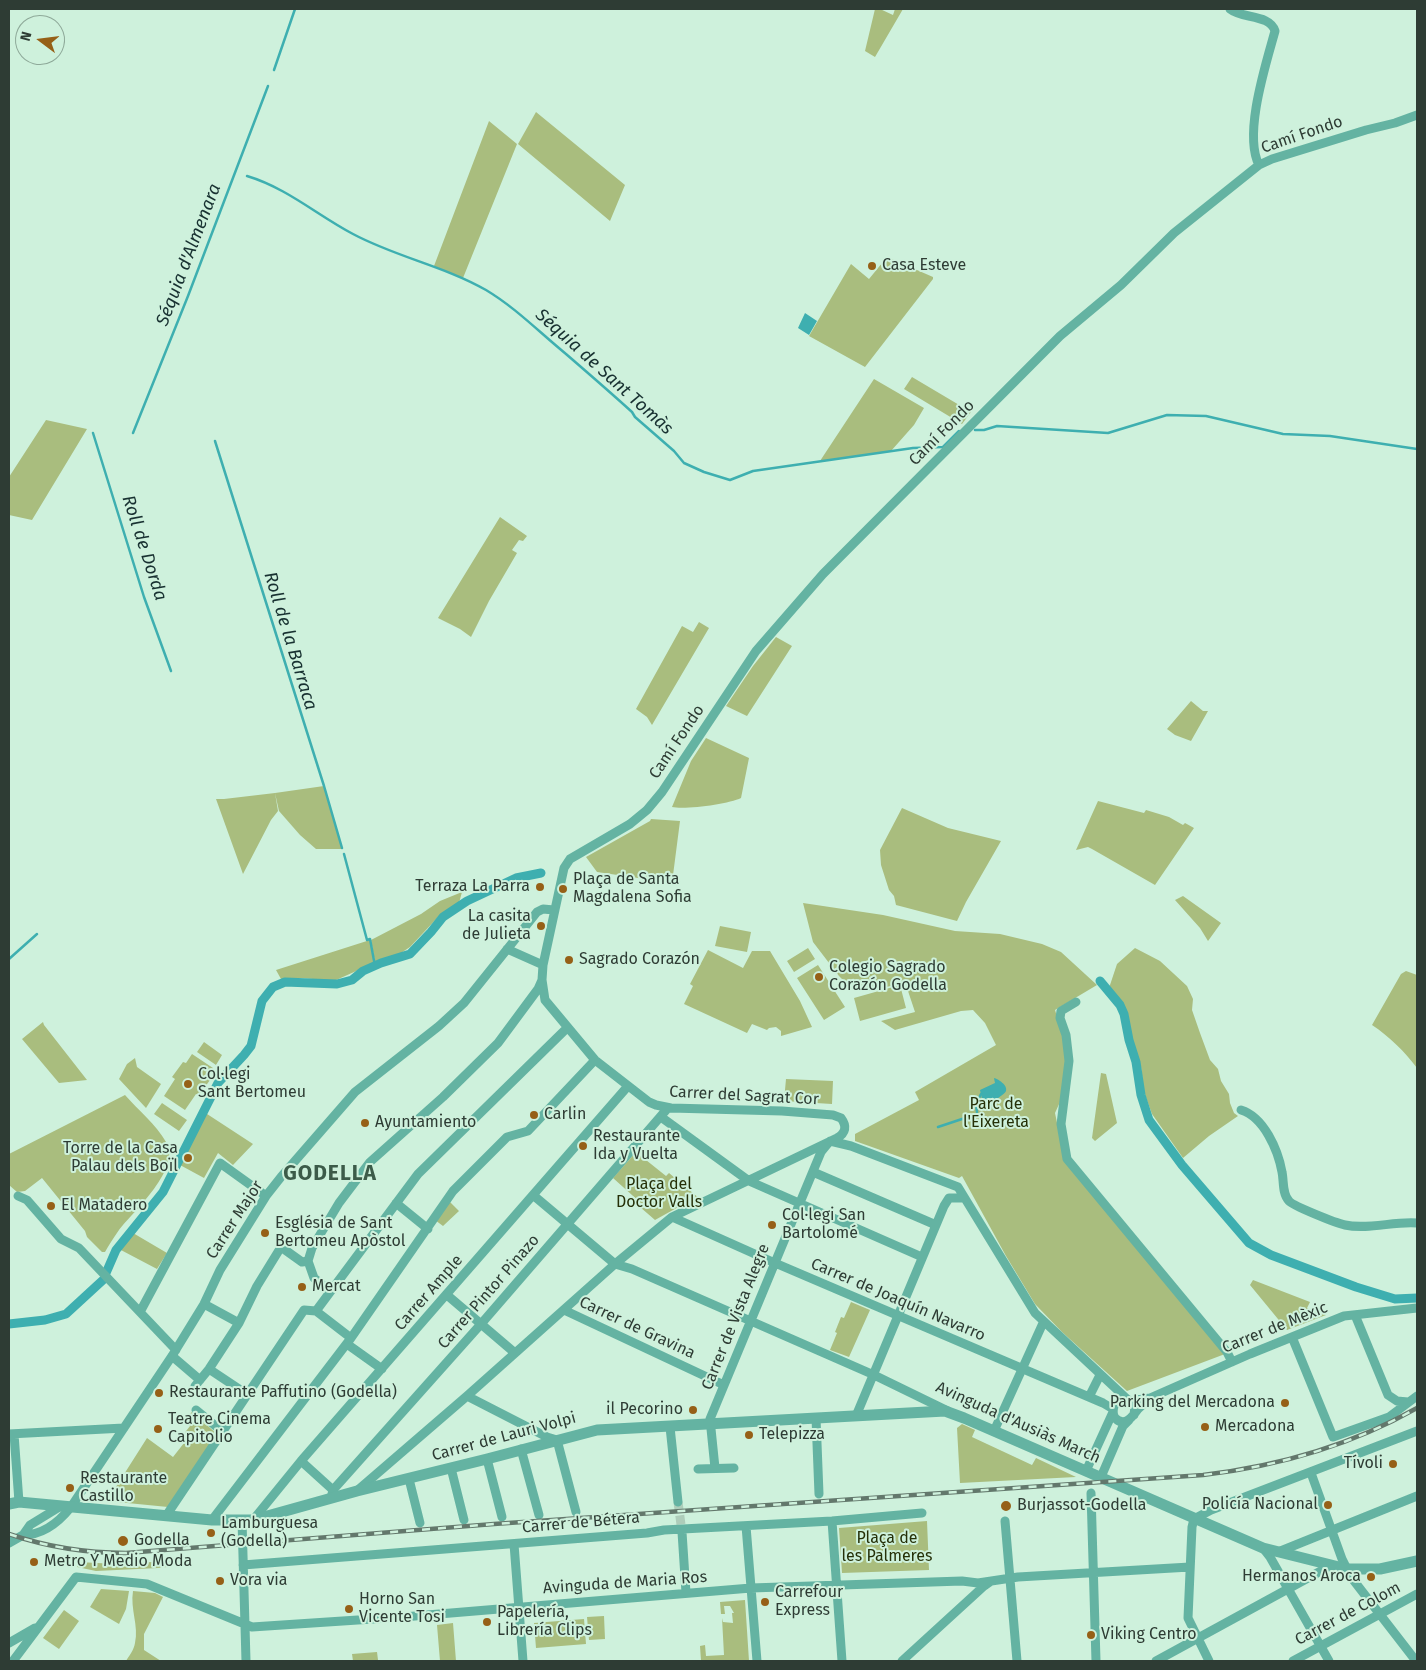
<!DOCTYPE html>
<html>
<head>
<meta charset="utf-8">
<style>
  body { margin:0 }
  #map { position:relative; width:1426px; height:1670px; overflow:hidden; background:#cef1dc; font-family:"Fira Sans",sans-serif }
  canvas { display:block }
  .frame { position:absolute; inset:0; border:10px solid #2e3c34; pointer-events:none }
  .north { position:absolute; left:15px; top:15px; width:50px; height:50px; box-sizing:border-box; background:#cef1dc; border:1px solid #8ea999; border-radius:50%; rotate:285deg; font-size:14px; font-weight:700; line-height:20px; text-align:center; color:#2e3c34 }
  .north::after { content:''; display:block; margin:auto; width:18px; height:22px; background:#966017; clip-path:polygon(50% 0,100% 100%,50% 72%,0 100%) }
</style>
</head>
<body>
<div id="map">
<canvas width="1426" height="1670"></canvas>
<div class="frame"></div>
<div class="north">N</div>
</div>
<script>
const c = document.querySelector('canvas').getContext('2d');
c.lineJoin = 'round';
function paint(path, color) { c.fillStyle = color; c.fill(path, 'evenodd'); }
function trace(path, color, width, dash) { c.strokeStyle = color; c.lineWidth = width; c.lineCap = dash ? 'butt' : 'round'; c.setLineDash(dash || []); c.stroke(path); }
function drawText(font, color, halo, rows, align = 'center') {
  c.font = font + ' "Fira Sans",sans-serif'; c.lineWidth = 4; c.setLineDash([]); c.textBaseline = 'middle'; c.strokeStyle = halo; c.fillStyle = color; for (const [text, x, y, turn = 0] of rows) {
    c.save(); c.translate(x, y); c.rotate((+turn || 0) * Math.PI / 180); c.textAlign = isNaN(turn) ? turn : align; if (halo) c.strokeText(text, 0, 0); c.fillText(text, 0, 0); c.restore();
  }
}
paint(new Path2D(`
  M 875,9 L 880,9 L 893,15 L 895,9 L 903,9 L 875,57 L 865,51 Z
  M 536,112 L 625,185 L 610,221 L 518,144 Z
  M 489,121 L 517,144 L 463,278 L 434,266 Z
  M 887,257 L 933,277 L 933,279 L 865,367 L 809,336 L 851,264 L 869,279 Z
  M 912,377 L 971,412 L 962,424 L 904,389 Z
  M 874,379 L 924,408 L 914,425 L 891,451 L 820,461 Z
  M 46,420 L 87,429 L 32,520 L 9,515 L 9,477 Z
  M 500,517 L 527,536 L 523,541 L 519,540 L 512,550 L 517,553 L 489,601 L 471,637 L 460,629 L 438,618 Z
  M 699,622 L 709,628 L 652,725 L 647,717 L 636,709 L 682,626 L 693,632 Z
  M 776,637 L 792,646 L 747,716 L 726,706 L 753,666 Z
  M 1191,701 L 1203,711 L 1208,711 L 1191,741 L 1175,735 L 1167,729 Z
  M 706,738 L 749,758 L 741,798 C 729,804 685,810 672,807 L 691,761 Z
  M 324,786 L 342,849 L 316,849 L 300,835 L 279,811 L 275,793 Z
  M 275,793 L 278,811 L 271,820 L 243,874 L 216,799 L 224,799 Z
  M 1098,801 L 1144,813 L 1146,810 L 1169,817 L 1183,825 L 1185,823 L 1194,828 L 1155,885 L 1092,849 L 1088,847 L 1076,850 Z
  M 902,808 L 948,828 L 1001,841 L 966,902 L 957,921 L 896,905 L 894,896 L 889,890 L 881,865 L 880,850 Z
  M 651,819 L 680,821 L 672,883 L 597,872 L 586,857 L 650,821 Z
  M 462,892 L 459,903 L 440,915 L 410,947 L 401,953 L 375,962 L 371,940 L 421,914 L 440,901 Z
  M 1183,896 L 1221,923 L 1208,941 L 1200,928 L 1175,900 Z
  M 803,903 L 883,915 L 955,931 L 1000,934 L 1042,944 L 1061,952 L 1097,985 L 1055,1010 L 1063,1036 L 1066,1060 L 1060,1102 L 1055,1113 L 1064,1157 L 1225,1354 L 1127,1391 L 1062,1332 L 1035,1304 L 1006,1256 L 962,1176 L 959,1178 L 855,1141 L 855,1134 L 919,1100 L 915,1092 L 996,1045 L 985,1023 L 973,1010 L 961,1011 L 895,1030 L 881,1021 L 915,1012 L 905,982 L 872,991 L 852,989 L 839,976 L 813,942 Z
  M 720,926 L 751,932 L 747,952 L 715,946 Z
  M 370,940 L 374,963 L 334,981 L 302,978 L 281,979 L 276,970 Z
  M 808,948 L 815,959 L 794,972 L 787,961 Z
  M 1135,948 L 1160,961 L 1187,986 L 1193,999 L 1192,1010 L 1200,1033 L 1210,1060 L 1218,1069 L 1221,1081 L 1229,1094 L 1230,1103 L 1234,1113 L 1238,1116 L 1209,1136 L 1183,1158 L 1152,1114 L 1144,1092 L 1141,1067 L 1132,1040 L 1125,1007 L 1109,988 L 1117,964 Z
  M 708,950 L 743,968 L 752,951 L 770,951 L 800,1001 L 812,1027 L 781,1036 L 781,1031 L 776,1027 L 769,1028 L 767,1030 L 752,1024 L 747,1033 L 684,1004 L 693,986 L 690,984 Z
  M 818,965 L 845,1007 L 824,1020 L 797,978 Z
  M 1406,971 L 1417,975 L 1417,1068 C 1404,1051 1390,1037 1372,1025 L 1401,974 Z
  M 900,985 L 906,1008 L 860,1021 L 854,998 Z
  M 43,1022 L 44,1025 L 87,1080 L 59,1083 L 22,1039 Z
  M 204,1042 L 222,1055 L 216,1065 L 197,1052 Z
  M 192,1054 L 213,1068 L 206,1077 L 210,1080 L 199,1095 L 196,1094 L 185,1110 L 164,1096 L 175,1079 L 172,1077 L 183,1062 L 186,1063 Z
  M 135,1058 L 137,1067 L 161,1084 L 146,1108 L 119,1079 L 127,1064 Z
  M 1101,1073 L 1106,1074 L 1117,1123 L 1095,1141 L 1092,1138 Z
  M 786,1079 L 833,1081 L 832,1104 L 784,1101 Z
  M 125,1095 C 138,1110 156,1124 166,1142 C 182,1168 134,1211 119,1230 C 114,1237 109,1245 105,1252 L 102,1252 L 87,1237 L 85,1231 L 42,1178 L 25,1191 L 17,1192 L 9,1185 L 9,1154 Z
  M 162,1103 L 187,1120 L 179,1131 L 154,1114 Z
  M 204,1112 L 253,1144 L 233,1165 L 218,1153 L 204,1178 L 180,1165 Z
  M 636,1152 L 666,1176 L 669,1173 L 700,1199 L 682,1205 L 655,1220 L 640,1207 L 642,1204 L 613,1178 Z
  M 448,1200 L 459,1211 L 443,1226 L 435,1220 Z
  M 133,1233 L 167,1253 L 157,1269 L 119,1249 Z
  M 1253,1280 L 1310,1302 L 1307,1308 L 1326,1315 L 1287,1330 L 1250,1285 Z
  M 851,1302 L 870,1310 L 849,1357 L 830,1350 L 837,1333 L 835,1332 L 841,1317 L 844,1318 Z
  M 192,1412 L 217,1434 L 168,1507 L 107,1501 L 147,1438 L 173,1457 L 188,1438 L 183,1435 L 190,1426 L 182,1420 Z
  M 962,1424 L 975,1430 L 972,1437 L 1032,1465 L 1036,1458 L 1076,1477 L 960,1483 L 957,1428 Z
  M 927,1521 L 929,1570 L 842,1573 L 839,1528 Z
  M 170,1561 L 167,1567 L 158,1568 L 96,1571 L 77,1567 L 78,1562 L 117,1564 Z
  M 101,1589 L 129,1591 L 126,1609 L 119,1624 L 90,1607 Z
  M 133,1591 L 155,1593 L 163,1597 L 144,1634 L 144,1650 L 161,1661 L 126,1661 C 129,1656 134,1650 135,1643 C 139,1626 130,1609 133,1591 Z
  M 745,1600 L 749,1661 L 701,1661 L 700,1646 L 705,1645 L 706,1656 L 724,1655 L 722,1618 L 723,1622 L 733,1623 L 732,1613 L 734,1613 L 730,1606 L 724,1606 L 725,1614 L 721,1614 L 720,1602 Z
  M 64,1610 L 79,1621 L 59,1649 L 43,1638 Z
  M 604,1616 L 605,1639 L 589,1640 L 587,1617 Z
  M 584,1619 L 586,1644 L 536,1648 L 534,1623 Z
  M 453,1623 L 456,1661 L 440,1661 L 437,1625 Z
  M 377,1652 L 378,1660 L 353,1661 L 352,1654 Z`), '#a9bd7e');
paint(new Path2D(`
  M 805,313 L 817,321 L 809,335 L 798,328 Z
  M 994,1078 C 998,1079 1008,1085 1006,1091 C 1005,1094 1000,1096 997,1099 C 993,1104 993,1107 985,1108 L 981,1105 L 982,1099 L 980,1090 L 995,1083 Z`), '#3eafb0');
trace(new Path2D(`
  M 274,70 L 295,9
  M 247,176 C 287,188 317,215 353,234 C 396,257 444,266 486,290 C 516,308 539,332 566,354 C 588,373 610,392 632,412 L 635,417 L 674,451 L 684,463 L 704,472 L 730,480 L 753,471 L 913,448 L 943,447 L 959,431
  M 975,430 L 984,430 L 997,426 L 1108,433 L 1167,415 L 1206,416 L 1283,434 L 1330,436 L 1417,449
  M 93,433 L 144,597 L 171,671
  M 133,433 L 188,296 L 268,86
  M 215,441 L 324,786 L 342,848
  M 344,854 L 367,940 L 370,939 L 375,966
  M 9,959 L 37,934
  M 977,1112 L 976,1104 L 981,1094
  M 938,1127 L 965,1118 L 974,1118
  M 1332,1278 L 1332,1277`), '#3eafb0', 2.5);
trace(new Path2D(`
  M 1100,981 L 1120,1005 L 1124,1014 L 1129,1040 L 1136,1062 L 1141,1095 L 1149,1120 L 1182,1165 L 1249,1243 L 1271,1255 L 1356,1287 L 1395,1299 L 1417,1298
  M 106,1273 L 116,1250 L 163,1192 L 218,1083 L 244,1055 L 251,1046 L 262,1001 L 273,987 L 285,982 L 337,984 L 352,980 L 363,971 L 381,963 L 410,954 L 431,932 L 443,917 L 467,901 L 516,878 L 541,873
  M 9,1324 L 45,1320 L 66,1314 L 103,1280`), '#3eafb0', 9);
trace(new Path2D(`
  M 678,1502 L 682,1532`), '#aecdba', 9, [9, 4.5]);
trace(new Path2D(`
  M 1230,9 C 1242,19 1270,14 1275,31 C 1266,64 1243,134 1259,165
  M 507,949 L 543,965
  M 1076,1002 L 1061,1011 L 1060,1018 L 1066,1035 L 1069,1061 L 1061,1124 L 1067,1159 L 1227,1352 L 1232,1362
  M 1241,1110 C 1264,1117 1278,1150 1282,1172 C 1284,1181 1282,1194 1289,1201 C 1293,1206 1336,1223 1345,1225 C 1368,1230 1394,1221 1417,1223
  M 661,1117 L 749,1181 L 922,1257
  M 813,1172 L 936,1225
  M 533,1195 L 615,1264 L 632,1269 L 874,1375 L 948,1411
  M 18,1196 L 27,1200 L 61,1239 L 79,1248 L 176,1350
  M 396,1203 L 428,1229
  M 672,1217 L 775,1263 L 1103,1403 L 1113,1409
  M 308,1261 L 312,1248 L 339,1203 L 370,1162 L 443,1097 L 498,1043 L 538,989 L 542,980 L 543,965 L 564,868 L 570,859 L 630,824 L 647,810 L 662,792 L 756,651 L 823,574 L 1060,336 L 1121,285 L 1174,233 L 1259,165 L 1272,159 L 1366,130 L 1395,123 L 1417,115
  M 308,1261 L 314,1278 L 330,1291
  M 447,1295 L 515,1353
  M 204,1304 L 239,1323
  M 564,1310 L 724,1385
  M 316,1311 L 351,1338
  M 140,1312 L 220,1163 L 266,1196
  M 1355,1315 L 1388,1395 L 1397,1401 L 1408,1402
  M 1292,1337 L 1333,1437 L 1389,1417 L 1417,1396
  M 347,1344 L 382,1369
  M 172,1356 L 200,1380
  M 209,1369 L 248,1395
  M 195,1386 L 209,1369 L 239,1323 L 257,1286 L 281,1247 L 302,1262 L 308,1261
  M 467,1396 L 547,1437 L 557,1440 L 576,1512
  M 1089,1397 L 1100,1375
  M 1130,1401 L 1150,1398 L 1250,1354 L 1344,1316 L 1417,1308
  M 196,1410 L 223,1432
  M 1134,1415 L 1135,1406 L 1127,1399 L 1121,1399 L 1114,1406 C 1113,1410 1112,1414 1115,1418 C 1125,1428 1133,1416 1138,1409 C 1142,1405 1146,1402 1150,1398
  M 856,1416 L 944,1206 L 949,1198 L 964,1198
  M 816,1418 L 819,1494
  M 670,1427 L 678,1502
  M 994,1431 L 1043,1323
  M 9,1434 L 124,1428
  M 14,1434 L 19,1502
  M 521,1449 L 539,1515
  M 487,1459 L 502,1517
  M 301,1461 L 333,1490
  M 451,1468 L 464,1520
  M 715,1468 L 710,1419 L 821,1152 L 830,1141 L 851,1146 L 958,1187 L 1035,1313 L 1127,1399
  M 698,1469 L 734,1468
  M 1086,1471 L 1113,1412
  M 1311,1473 L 1342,1559 L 1351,1577 L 1416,1661
  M 1101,1477 L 1123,1426 L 1129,1420
  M 409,1479 L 420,1523
  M 358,1490 L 467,1396 L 615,1264 L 672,1217 L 837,1138 C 846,1133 847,1126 841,1118 L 833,1115 L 782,1111 L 671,1108 L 656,1105 L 649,1102 L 595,1060 L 545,1000 L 542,980
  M 1091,1493 L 1096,1661
  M 331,1498 L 333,1490 L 481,1324 L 667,1109 L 671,1108
  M 166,1516 L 304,1310 L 316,1311 L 418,1174 L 567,1028
  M 212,1520 L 351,1338 L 453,1191 L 507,1137 L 528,1131 L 595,1060
  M 242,1520 L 246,1661
  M 253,1520 L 301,1461 L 628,1086
  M 832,1521 L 842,1661
  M 1005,1521 L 1017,1661
  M 746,1526 L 757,1661
  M 682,1532 L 686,1593
  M 23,1535 C 43,1535 59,1522 71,1507 L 172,1356 L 204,1304 L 220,1270 L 266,1196 L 281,1177 L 355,1092 L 439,1026 L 464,1003 L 537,912 L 543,909 L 554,910
  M 9,1543 L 23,1535 L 30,1525 L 61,1506
  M 514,1544 L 523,1661
  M 1263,1548 L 1270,1557 L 1329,1661
  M 1278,1552 L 1417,1496
  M 243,1565 L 647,1533 L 664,1530 L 832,1521 L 922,1513
  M 9,1643 L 35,1628
  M 13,1661 L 76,1577 L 147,1584 L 252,1627 L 403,1617 L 751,1588 L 962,1581 L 978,1583 L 1018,1577 L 1190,1567
  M 902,1661 L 984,1586 L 991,1581
  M 1156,1661 L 1330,1566
  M 1209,1661 L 1188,1618 L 1192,1527 L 1194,1519 L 1211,1510 L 1417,1431
  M 1293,1661 L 1417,1594`), '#64b3a2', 9);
trace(new Path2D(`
  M 9,1504 L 19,1502 L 212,1520 L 253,1520 L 357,1491 L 487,1459 L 597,1430 L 945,1411 L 964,1418 L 1263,1548 L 1347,1569 L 1380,1569 L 1417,1561`), '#64b3a2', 11);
const rail = new Path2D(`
  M 9,1534 C 47,1547 86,1553 126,1553 L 494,1524 L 1203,1475 C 1279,1466 1350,1446 1417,1408`);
trace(rail, '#63786c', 4.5);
trace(rail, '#cef1dc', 2.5, [8]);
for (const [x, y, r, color] of [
  [872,266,5,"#966017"],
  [540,887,5,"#966017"],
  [563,889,5,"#966017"],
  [541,926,5,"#966017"],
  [569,960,5,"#966017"],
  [819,977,5,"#966017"],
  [188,1084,5,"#966017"],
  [534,1115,5,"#966017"],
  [365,1123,5,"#966017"],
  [583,1146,5,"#966017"],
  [188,1158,5,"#966017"],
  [51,1206,5,"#966017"],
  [772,1225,5,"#966017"],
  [265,1233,5,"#966017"],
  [302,1287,5,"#966017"],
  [159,1393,5,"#966017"],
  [1285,1403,5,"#966017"],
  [693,1410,5,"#966017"],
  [1205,1427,5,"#966017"],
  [158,1429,5,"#966017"],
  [749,1435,5,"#966017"],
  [1393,1464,5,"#966017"],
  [70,1488,5,"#966017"],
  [1328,1505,5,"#966017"],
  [1006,1506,6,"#966017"],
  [211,1533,5,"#966017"],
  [123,1541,6,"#966017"],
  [34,1562,5,"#966017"],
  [1371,1577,5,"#966017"],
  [220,1581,5,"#966017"],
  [765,1602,5,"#966017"],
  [349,1609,5,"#966017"],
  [487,1622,5,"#966017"],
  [1091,1635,5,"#966017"]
]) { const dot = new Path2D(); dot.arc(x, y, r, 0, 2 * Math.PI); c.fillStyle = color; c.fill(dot); trace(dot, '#cef1dc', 2); }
drawText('16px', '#2e3c34', '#cef1dc', [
  ["Camí Fondo",1302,135,-19],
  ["Camí Fondo",942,433,-45],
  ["Camí Fondo",677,742,-56],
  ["Carrer del Sagrat Cor",744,1096,3],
  ["Carrer Major",235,1220,-57],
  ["Carrer Pintor Pinazo",489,1292,-49],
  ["Carrer Ample",429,1293,-49],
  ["Carrer de Joaquín Navarro",898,1300,23],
  ["Carrer de Vista Alegre",736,1317,-68],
  ["Carrer de Gravina",637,1328,25],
  ["Carrer de Mèxic",1275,1328,-22],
  ["Avinguda d'Ausiàs March",1018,1423,24],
  ["Carrer de Lauri Volpi",504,1437,-15],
  ["Carrer de Bétera",581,1523,-5],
  ["Avinguda de Maria Ros",625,1583,-4],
  ["Carrer de Colom",1348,1614,-28]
]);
drawText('16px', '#2e3c34', '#cef1dc', [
  ["Casa Esteve",882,266],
  ["Plaça de Santa",573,880],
  ["Magdalena Sofia",573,898],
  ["Terraza La Parra",530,887,"right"],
  ["La casita",531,917,"right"],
  ["de Julieta",531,935,"right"],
  ["Sagrado Corazón",579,960],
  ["Colegio Sagrado",829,968],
  ["Corazón Godella",829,986],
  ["Col·legi",198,1075],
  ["Sant Bertomeu",198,1093],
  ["Carlin",544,1115],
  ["Ayuntamiento",375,1123],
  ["Restaurante",593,1137],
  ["Ida y Vuelta",593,1155],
  ["Torre de la Casa",178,1149,"right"],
  ["Palau dels Boïl",178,1167,"right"],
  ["El Matadero",61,1206],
  ["Col·legi San",782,1216],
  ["Bartolomé",782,1234],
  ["Església de Sant",275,1224],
  ["Bertomeu Apòstol",275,1242],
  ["Mercat",312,1287],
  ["Restaurante Paffutino (Godella)",169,1393],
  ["Parking del Mercadona",1275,1403,"right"],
  ["il Pecorino",683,1410,"right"],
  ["Teatre Cinema",168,1420],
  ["Capitolio",168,1438],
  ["Mercadona",1215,1427],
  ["Telepizza",759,1435],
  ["Tívoli",1383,1464,"right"],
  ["Restaurante",80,1479],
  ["Castillo",80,1497],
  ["Policía Nacional",1318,1505,"right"],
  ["Burjassot-Godella",1017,1506],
  ["Lamburguesa",221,1524],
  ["(Godella)",221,1542],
  ["Godella",134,1541],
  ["Metro Y Medio Moda",44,1562],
  ["Hermanos Aroca",1361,1577,"right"],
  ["Vora via",230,1581],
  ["Carrefour",775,1593],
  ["Express",775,1611],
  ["Horno San",359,1600],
  ["Vicente Tosi",359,1618],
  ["Papelería,",497,1613],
  ["Librería Clips",497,1631],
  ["Viking Centro",1101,1635]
], 'left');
drawText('16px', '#253008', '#cef1dc', [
  ["Parc de",996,1105],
  ["l'Eixereta",996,1123],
  ["Plaça del",659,1185],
  ["Doctor Valls",659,1203],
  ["Plaça de",887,1539],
  ["les Palmeres",887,1557]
]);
drawText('italic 18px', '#183131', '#cef1dc', [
  ["Séquia d'Almenara",189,255,-69],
  ["Séquia de Sant Tomàs",604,372,42],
  ["Roll de Dorda",144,548,72],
  ["Roll de la Barraca",290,641,73]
]);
c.letterSpacing = '1px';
drawText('bold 21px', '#3c5b49', '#cef1dc', [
  ["GODELLA",330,1174]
]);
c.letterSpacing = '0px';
</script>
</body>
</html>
